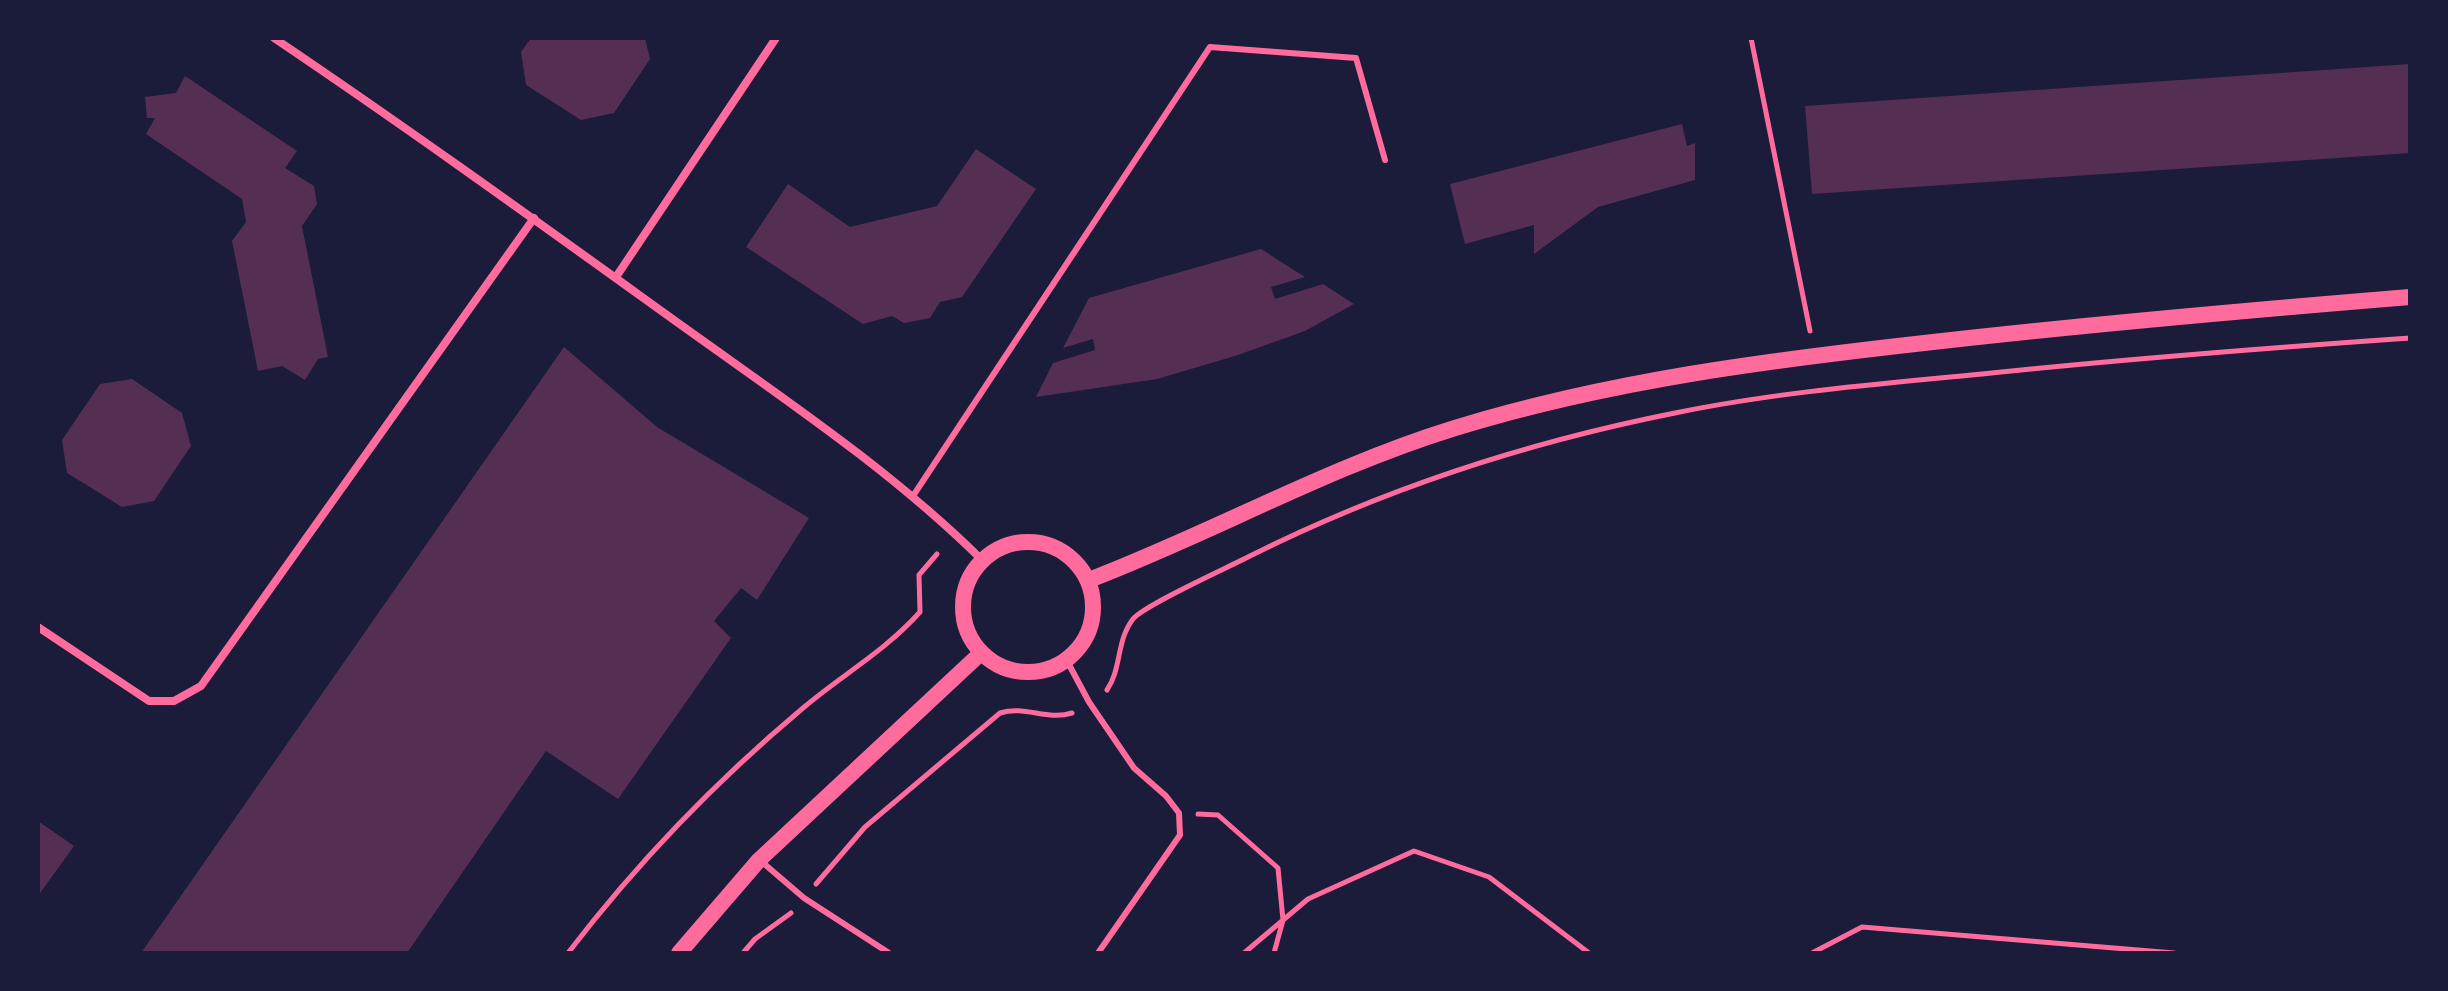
<!DOCTYPE html>
<html>
<head>
<meta charset="utf-8">
<style>
  body { margin:0 }
  #map { position:relative; width:2448px; height:991px; overflow:hidden; background:#1b1b3a; font-family:"Public Sans",sans-serif }
  canvas { display:block }
  .frame { position:absolute; inset:0; border:40px solid #1b1b3a; pointer-events:none }
</style>
</head>
<body>
<div id="map">
<canvas width="2448" height="991"></canvas>
<div class="frame"></div>
</div>
<script>
const c = document.querySelector('canvas').getContext('2d');
c.lineJoin = 'round';
function paint(path, color) { c.fillStyle = color; c.fill(path, 'evenodd'); }
function trace(path, color, width, dash) { c.strokeStyle = color; c.lineWidth = width; c.lineCap = dash ? 'butt' : 'round'; c.setLineDash(dash || []); c.stroke(path); }
paint(new Path2D(`
  M 531,38 L 645,38 L 650,59 L 614,113 L 581,120 L 526,85 L 521,52 Z
  M 2410,64 L 2410,153 L 1812,194 L 1805,106 Z
  M 185,76 L 297,151 L 285,168 L 314,186 L 317,204 L 302,226 L 328,357 L 318,359 L 305,380 L 282,366 L 258,371 L 232,241 L 246,222 L 242,199 L 146,134 L 155,118 L 147,118 L 145,97 L 176,93 Z
  M 1682,124 L 1687,146 L 1695,143 L 1695,180 L 1598,207 L 1534,254 L 1534,225 L 1465,244 L 1450,184 Z
  M 976,149 L 1036,189 L 962,297 L 940,302 L 930,318 L 904,323 L 892,316 L 863,324 L 746,247 L 788,184 L 850,227 L 937,206 Z
  M 1261,249 L 1305,277 L 1271,287 L 1275,299 L 1323,284 L 1354,304 L 1305,331 L 1235,356 L 1157,379 L 1036,397 L 1053,363 L 1095,350 L 1093,339 L 1063,348 L 1089,298 Z
  M 564,347 L 657,427 L 809,518 L 757,600 L 741,588 L 714,621 L 731,638 L 618,799 L 546,751 L 407,953 L 141,953 Z
  M 132,379 L 182,413 L 191,446 L 154,501 L 122,507 L 67,473 L 62,440 L 100,384 Z
  M 38,821 L 74,846 L 38,896 Z`), '#542f53');
trace(new Path2D(`
  M 1751,38 L 1810,331
  M 1107,690 C 1122,668 1116,641 1133,619 C 1144,605 1229,567 1250,556 C 1384,489 1529,442 1675,413 C 1777,392 1880,384 1982,374 C 2125,359 2267,348 2410,338
  M 1198,814 L 1218,815 L 1278,868 L 1283,920 L 1274,953
  M 816,884 L 865,827 L 1000,713 C 1025,705 1047,721 1072,713
  M 568,953 C 637,863 716,781 803,708 C 843,674 884,652 920,612 L 919,575 L 937,554
  M 743,953 L 755,939 L 791,913
  M 1244,953 L 1308,899 L 1414,851 L 1489,877 L 1589,953
  M 1812,953 L 1862,927 L 2174,953`), '#ff6b9d', 5);
trace(new Path2D(`
  M 913,496 L 1210,47 L 1356,58 L 1385,160
  M 1066,659 L 1089,702 L 1134,768 L 1166,796 L 1179,813 L 1180,835 L 1098,953
  M 762,862 L 804,898 L 889,953`), '#ff6b9d', 6);
trace(new Path2D(`
  M 274,38 C 412,131 546,228 681,325 C 784,399 891,470 982,560
  M 616,277 L 776,38
  M 38,627 L 149,701 L 174,701 L 201,686 L 534,218`), '#ff6b9d', 8);
trace(new Path2D(`
  M963 607a65 65 0 1 1 130 0a65 65 0 1 1-130 0Z
  M 1089,580 C 1212,533 1328,467 1455,428 C 1611,380 1771,360 1933,342 C 2092,324 2251,310 2410,297
  M 679,953 L 759,860 L 981,653`), '#ff6b9d', 16);
</script>
</body>
</html>
